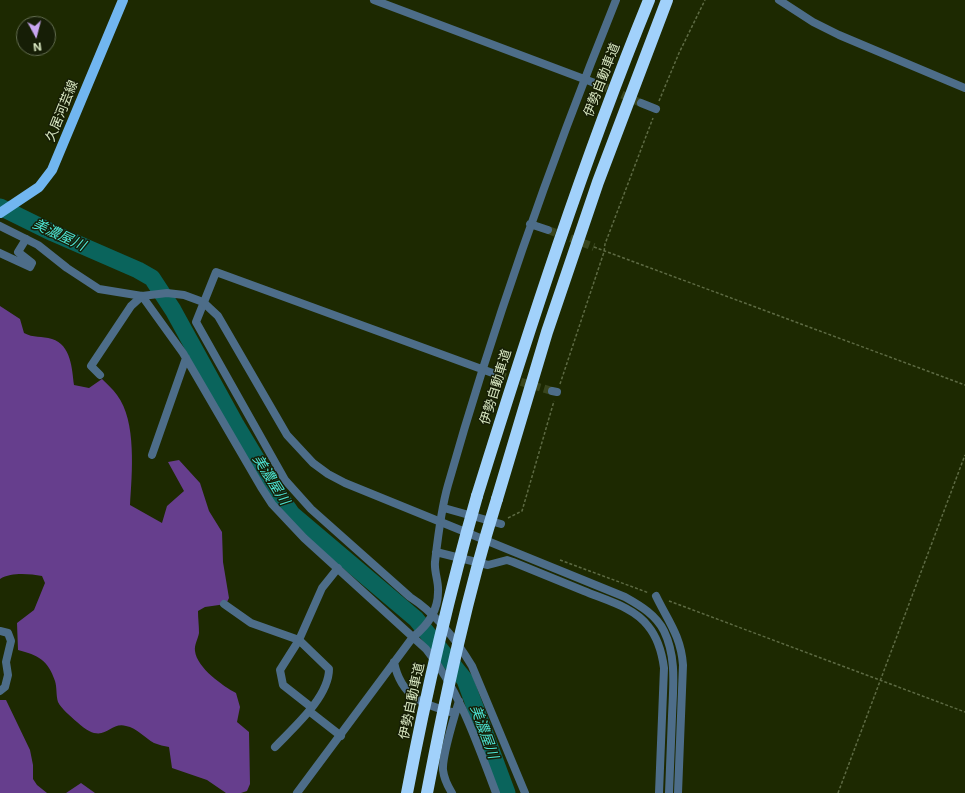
<!DOCTYPE html>
<html>
<head>
<meta charset="utf-8">
<style>
  body { margin:0 }
  #map { position:relative; width:965px; height:793px; overflow:hidden; background:#1d2901; font-family:Inter,sans-serif }
  canvas { display:block }
  .north { position:absolute; left:16px; top:16px; width:40px; height:40px; box-sizing:border-box; background:#161e06; border:1px solid #646e51; border-radius:50%; rotate:173deg; font-size:11px; font-weight:700; line-height:16px; text-align:center; color:#d8e7c1 }
  .north::after { content:''; display:block; margin:auto; width:14px; height:18px; background:#c8a6ef; clip-path:polygon(50% 0,100% 100%,50% 72%,0 100%) }
</style>
</head>
<body>
<div id="map">
<canvas width="965" height="793"></canvas>
<div class="north">N</div>
</div>
<script>
const c = document.querySelector('canvas').getContext('2d');
c.lineJoin = 'round';
function paint(path, color) { c.fillStyle = color; c.fill(path, 'evenodd'); }
function trace(path, color, width, dash) { c.strokeStyle = color; c.lineWidth = width; c.lineCap = dash ? 'butt' : 'round'; c.setLineDash(dash || []); c.stroke(path); }
function drawText(font, color, halo, rows, align = 'center') {
  c.font = font + ' Inter,"Noto Sans JP",sans-serif'; c.lineWidth = 3; c.setLineDash([]); c.textBaseline = 'middle'; c.strokeStyle = halo; c.fillStyle = color; for (const [text, x, y, turn = 0] of rows) {
    c.save(); c.translate(x, y); c.rotate((+turn || 0) * Math.PI / 180); c.textAlign = isNaN(turn) ? turn : align; if (halo) c.strokeText(text, 0, 0); c.fillText(text, 0, 0); c.restore();
  }
}
paint(new Path2D(`
  M 0,306 L 20,319 L 24,333 C 33,338 42,336 52,339 C 71,345 72,368 74,385 L 89,388 L 102,379 C 107,384 113,389 117,395 C 137,421 132,474 130,505 L 162,523 L 167,506 L 184,491 L 168,462 L 179,460 L 200,483 L 209,511 L 222,532 L 223,562 L 229,598 L 226,604 L 205,607 L 198,611 C 198,618 199,626 199,633 C 198,639 194,645 195,651 C 197,668 223,686 236,693 L 240,707 L 237,722 L 249,732 L 250,784 L 247,791 L 241,793 L 226,793 L 207,780 L 172,768 L 169,747 C 164,746 159,745 154,743 C 145,738 137,728 126,726 C 108,721 105,748 77,722 C 71,717 61,708 58,702 C 56,696 57,687 55,681 C 48,660 38,655 18,650 L 17,623 L 34,610 L 45,583 L 42,576 C 29,574 12,572 0,579 Z
  M 0,700 L 6,700 L 30,750 L 33,765 L 33,779 L 37,785 L 47,793 L 0,793 Z
  M 81,783 L 95,793 L 66,793 Z`), '#663e8d');
trace(new Path2D(`
  M 0,207 L 53,233 L 138,270 L 152,278 L 173,310 L 235,423 L 272,485 L 292,514 L 416,619 L 465,680 L 507,793`), '#0a645c', 17);
trace(new Path2D(`
  M 600,85 L 641,103
  M 548,230 L 594,247
  M 498,375 L 552,391`), '#39461e', 8, [8, 4]);
trace(new Path2D(`
  M 659,101 L 679,53 L 705,0
  M 594,247 L 965,385
  M 560,384 L 604,252 L 605,244 L 653,118
  M 508,518 L 522,511 L 554,401
  M 560,560 L 649,593
  M 669,601 L 965,712
  M 838,793 L 965,455`), '#5d6a43', 1.5, [3, 2]);
trace(new Path2D(`
  M 374,0 L 600,85
  M 641,103 L 656,109
  M 530,224 L 548,230
  M 0,253 L 30,267 L 32,263 L 18,252 L 26,239
  M 100,375 L 91,366 L 131,306 L 142,296 L 183,353 L 261,487 L 272,504 L 304,538 L 426,649 C 460,691 477,743 496,793
  M 498,375 L 216,272 L 196,322 L 285,480 L 311,509 L 410,597 C 435,613 457,641 472,666 L 525,793
  M 552,391 L 557,392
  M 152,455 L 186,358
  M 444,508 L 501,524
  M 436,552 L 488,565 L 507,560 L 513,562 C 537,572 560,581 584,591 C 605,600 634,607 648,626 C 658,638 662,653 664,668 L 659,793
  M 656,596 C 668,621 681,636 683,665 L 678,793
  M 224,604 L 251,623 L 299,640 L 329,669 C 329,697 294,727 275,747
  M 0,631 L 8,633 L 11,641 L 6,662 L 8,675 L 5,687 L 0,691
  M 394,662 C 401,697 423,705 455,713
  M 311,707 L 283,685 L 280,670 L 299,640 L 322,588 L 338,568
  M 309,711 L 341,736
  M 297,793 L 413,637 C 427,626 438,611 438,592 C 439,582 434,572 435,562 C 438,536 441,509 448,485 C 495,319 552,159 616,0
  M 452,793 C 447,785 444,779 443,770 C 442,757 455,714 459,701`), '#4d6d89', 8);
trace(new Path2D(`
  M 779,0 L 813,22 L 839,35 L 965,88
  M 0,226 L 38,245 L 67,268 L 99,289 L 142,296 L 167,293 L 184,295 L 203,302 L 218,316 L 287,435 L 313,463 L 328,474 L 345,483 L 625,597 C 641,606 656,615 664,631 C 677,658 673,687 672,716 C 671,742 670,767 669,793`), '#4d6d89', 8);
trace(new Path2D(`
  M 0,213 L 39,187 L 52,170 L 123,0`), '#71b6f0', 10);
trace(new Path2D(`
  M 477,496 C 529,329 583,162 649,0
  M 497,499 L 547,332 L 598,182 L 667,0`), '#a1d1fb', 12);
trace(new Path2D(`
  M 407,793 C 426,693 449,594 477,496
  M 427,793 C 446,694 467,595 497,499`), '#a1d1fb', 12);
drawText('13px', '#d8e7c1', '#161e06', [
  ["伊勢自動車道",602,80,-69],
  ["久居河芸線",62,111,-68],
  ["伊勢自動車道",496,387,-73],
  ["伊勢自動車道",412,701,-78]
]);
drawText('italic 14px', '#4ce3d3', '#161e06', [
  ["美濃屋川",59,235,25],
  ["美濃屋川",271,480,58],
  ["美濃屋川",484,732,70]
]);
</script>
</body>
</html>
